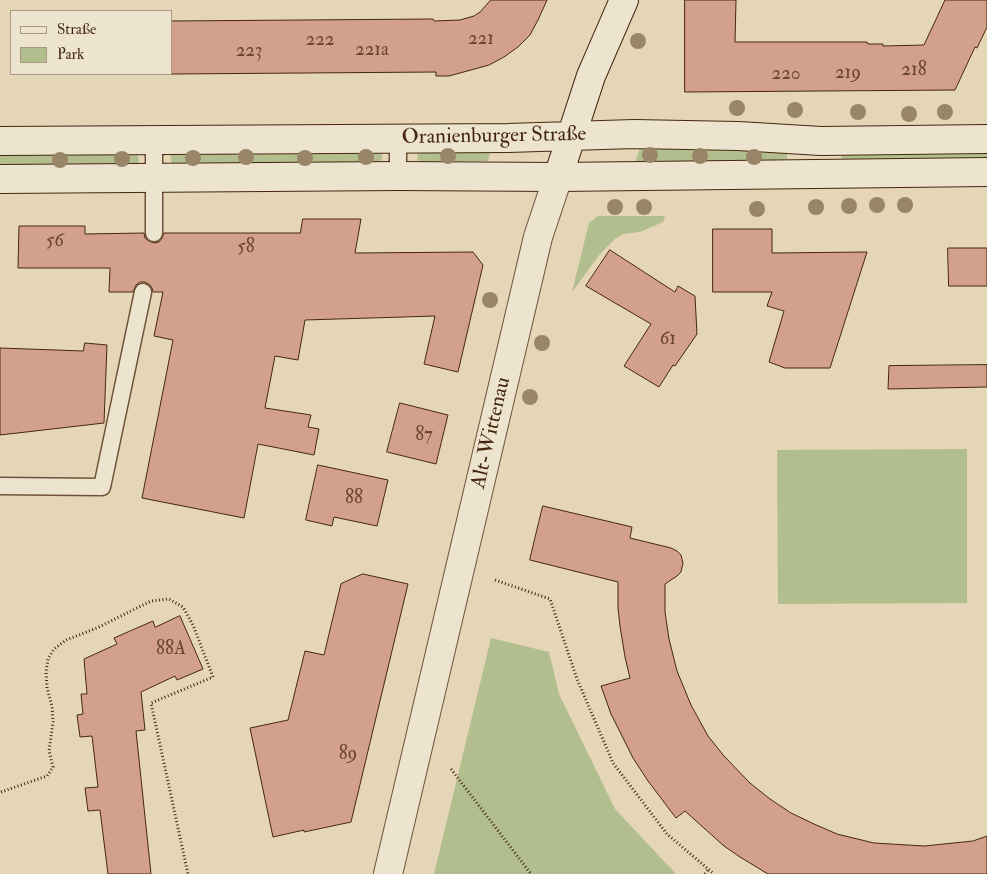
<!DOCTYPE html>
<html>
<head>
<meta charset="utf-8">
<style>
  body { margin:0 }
  #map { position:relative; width:987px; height:874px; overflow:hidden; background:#e4d6b6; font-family:"IM FELL Double Pica",serif }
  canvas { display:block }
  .legend { position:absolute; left:10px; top:10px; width:162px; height:65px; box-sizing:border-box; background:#ede4d0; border:1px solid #aa9882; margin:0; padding:6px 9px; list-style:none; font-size:15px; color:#46270e }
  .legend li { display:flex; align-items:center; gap:10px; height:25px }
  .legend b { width:25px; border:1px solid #aa9882 }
</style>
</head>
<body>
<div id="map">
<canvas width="987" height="874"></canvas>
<ul class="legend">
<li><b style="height:6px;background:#ede4d0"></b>Straße</li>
<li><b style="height:14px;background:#b3be8e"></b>Park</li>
</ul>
</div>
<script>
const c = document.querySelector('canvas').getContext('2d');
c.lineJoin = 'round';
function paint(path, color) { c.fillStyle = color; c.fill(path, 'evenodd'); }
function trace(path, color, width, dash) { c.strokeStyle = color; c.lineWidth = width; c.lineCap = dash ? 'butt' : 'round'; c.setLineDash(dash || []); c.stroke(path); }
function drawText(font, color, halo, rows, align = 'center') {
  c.font = font + ' "IM FELL Double Pica",serif'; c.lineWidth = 5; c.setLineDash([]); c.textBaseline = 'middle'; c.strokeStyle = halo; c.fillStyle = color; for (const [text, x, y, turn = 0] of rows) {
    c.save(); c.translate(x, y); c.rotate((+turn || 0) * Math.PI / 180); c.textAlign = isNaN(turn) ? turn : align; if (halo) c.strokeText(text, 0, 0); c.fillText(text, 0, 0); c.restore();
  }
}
paint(new Path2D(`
  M 640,148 L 783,152 L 787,154 L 787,160 L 785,161 L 635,163 Z
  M 491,150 L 488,161 L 422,162 L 417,160 L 418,152 Z
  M 987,151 L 987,158 L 845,160 L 841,158 L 842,155 L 843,154 Z
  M 380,152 C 383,155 382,157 381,161 L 379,162 L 173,164 L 172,163 L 170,156 L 175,153 Z
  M 0,154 L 137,154 L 139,160 L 138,163 L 0,165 Z
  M 598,216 L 665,216 L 663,222 L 640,232 L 623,234 L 616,238 L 600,254 L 572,292 L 589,223 Z
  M 967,449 L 967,603 L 778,604 L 777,450 Z
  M 491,638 L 549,652 L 559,694 L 615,809 L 676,874 L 434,874 Z`), '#b3be8e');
const building = new Path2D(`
  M 491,0 L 547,0 L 538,20 L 530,35 L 518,47 L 504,57 L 489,65 L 449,76 L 436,76 L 436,72 L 171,74 L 171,21 L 433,19 L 434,21 L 460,20 L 474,16 L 480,12 Z
  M 685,0 L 736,0 L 735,42 L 867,42 L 868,44 L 883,44 L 883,46 L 924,45 L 945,0 L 987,0 L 987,27 L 977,48 L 975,47 L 955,90 L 685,92 Z
  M 303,219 L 361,219 L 355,253 L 473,252 L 483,265 L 458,372 L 424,364 L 435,316 L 305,320 L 298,360 L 275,356 L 265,408 L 311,415 L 308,427 L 319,429 L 314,455 L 258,444 L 244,518 L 142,498 L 173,340 L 154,336 L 163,292 L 153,292 L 152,288 L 150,285 L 145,282 L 140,282 L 136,285 L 133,292 L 109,292 L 110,268 L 18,268 L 19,226 L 85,226 L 85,234 L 144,233 L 145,238 L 149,241 L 154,243 L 159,242 L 162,238 L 164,233 L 300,233 Z
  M 713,229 L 772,229 L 772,253 L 867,252 L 830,368 L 785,368 L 769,362 L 784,311 L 767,306 L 772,292 L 713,292 Z
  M 948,248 L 987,248 L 987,286 L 949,286 Z
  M 610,250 L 675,292 L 678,286 L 695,296 L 697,334 L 675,366 L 673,365 L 659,387 L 624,366 L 651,324 L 586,286 Z
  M 85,343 L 107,345 L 104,423 L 0,435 L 0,348 L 83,351 Z
  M 987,365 L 987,387 L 888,389 L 889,366 Z
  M 400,403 L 448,415 L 436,464 L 387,452 Z
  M 318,465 L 388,480 L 377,526 L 334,517 L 332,526 L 306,520 Z
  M 543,506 L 632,527 L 630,538 L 671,548 L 677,551 L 681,555 L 683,563 L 681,572 L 677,576 L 665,584 L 665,612 L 669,639 L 677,671 L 691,705 L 708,736 L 724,756 L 750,783 L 770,799 L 791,813 L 814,824 L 837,834 L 874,843 L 924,846 L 973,841 L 987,836 L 987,874 L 768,874 L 740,857 L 724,846 L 685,811 L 676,818 L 648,781 L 633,758 L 611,714 L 601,686 L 630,678 L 625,657 L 620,626 L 618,608 L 618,582 L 530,560 Z
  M 363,574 L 408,584 L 351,822 L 304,832 L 304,830 L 273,837 L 250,728 L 288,720 L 305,651 L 324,655 L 341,584 Z
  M 180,616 L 203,669 L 177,680 L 175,676 L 141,692 L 145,730 L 136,731 L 151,874 L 108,874 L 100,810 L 88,811 L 85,788 L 98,787 L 92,736 L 80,737 L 77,715 L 83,714 L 81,694 L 87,694 L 84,659 L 117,644 L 114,638 L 153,621 L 155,627 Z`);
paint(building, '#d3a18b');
trace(building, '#46270e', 1);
const service = new Path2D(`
  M 398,139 L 398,176
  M 154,233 L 154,141
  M 0,486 L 102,487 L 143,292`);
const tertiary = new Path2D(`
  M 388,874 L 538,237 L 558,177`);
const secondary = new Path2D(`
  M 0,141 L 508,138 L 634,134 L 738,136 L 821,141 L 987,139
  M 558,177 L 591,76 L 624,0
  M 0,179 L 398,176 L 558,177 L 987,172`);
trace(service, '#6e5338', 19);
trace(tertiary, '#6e5338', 30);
trace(secondary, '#46270e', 30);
trace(new Path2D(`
  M 495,580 L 550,599 L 577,679 L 613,763 L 667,834 L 714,874
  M 451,769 L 531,874
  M 1,792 L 47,776 L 53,767 L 49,751 L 53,722 L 52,706 L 47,688 L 46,672 L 48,659 L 54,649 L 66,640 L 97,628 L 151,601 L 169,599 L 183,607 L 193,625 L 213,677 L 151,703 L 188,874
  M 705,874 L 708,870`), '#46270e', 3, [1, 2.5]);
trace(service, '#ede4d0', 16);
trace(tertiary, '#ede4d0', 28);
trace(secondary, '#ede4d0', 28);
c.fillStyle = '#998668';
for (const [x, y] of [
  [638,41],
  [737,108],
  [795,110],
  [858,112],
  [945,112],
  [909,114],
  [650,155],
  [448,156],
  [700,156],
  [246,157],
  [366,157],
  [754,157],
  [193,158],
  [305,158],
  [122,159],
  [60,160],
  [877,205],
  [905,205],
  [849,206],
  [615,207],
  [644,207],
  [816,207],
  [757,209],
  [490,300],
  [542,343],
  [530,397]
]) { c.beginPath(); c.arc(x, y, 8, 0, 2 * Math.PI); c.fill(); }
drawText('19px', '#69462d', null, [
  ["221",481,40],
  ["222",320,41],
  ["221a",372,51],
  ["223",249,52],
  ["218",914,71],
  ["219",848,74],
  ["220",786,75],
  ["56",55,242],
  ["58",246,248],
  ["61",668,340],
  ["87",424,436],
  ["88",354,499],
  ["88A",171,650],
  ["89",348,755]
]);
drawText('21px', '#46270e', '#ede4d0', [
  ["Oranienburger Straße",494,137,-1],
  ["Alt-Wittenau",492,433,-77]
]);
</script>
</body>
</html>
